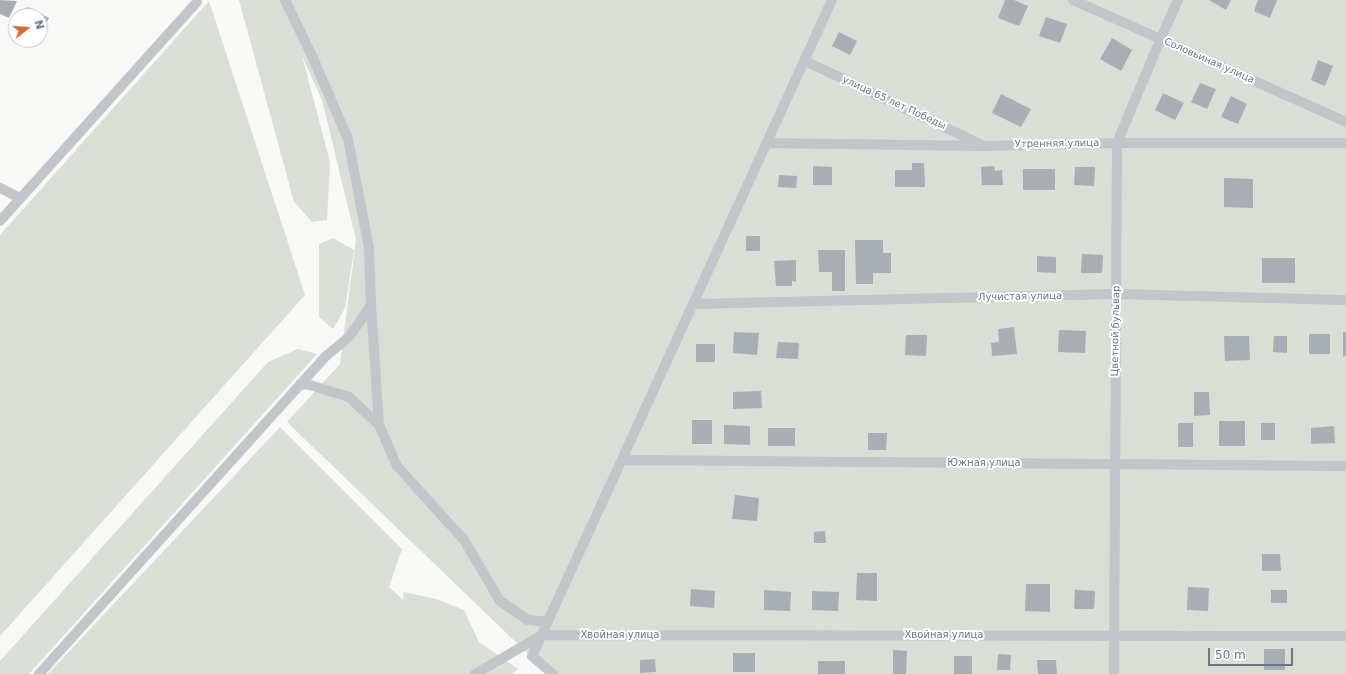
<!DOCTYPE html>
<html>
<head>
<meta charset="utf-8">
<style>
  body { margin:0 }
  #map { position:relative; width:1346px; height:674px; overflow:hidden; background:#f8f8f6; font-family:"DejaVu Sans",sans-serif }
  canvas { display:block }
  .north { position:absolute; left:8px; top:8px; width:40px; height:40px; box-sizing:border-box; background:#fff; border:1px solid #c3c8cd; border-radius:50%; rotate:73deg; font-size:11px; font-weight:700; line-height:16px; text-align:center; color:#6a7683 }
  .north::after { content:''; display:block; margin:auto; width:14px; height:18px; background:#d16d3d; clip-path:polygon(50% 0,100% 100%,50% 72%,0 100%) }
  .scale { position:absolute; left:1208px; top:648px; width:85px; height:18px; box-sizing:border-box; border:2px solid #6a7683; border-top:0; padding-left:5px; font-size:12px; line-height:14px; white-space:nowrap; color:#6a7683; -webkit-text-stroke:3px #fff; paint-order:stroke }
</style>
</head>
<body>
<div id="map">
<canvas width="1346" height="674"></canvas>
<div class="north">N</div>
<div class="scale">50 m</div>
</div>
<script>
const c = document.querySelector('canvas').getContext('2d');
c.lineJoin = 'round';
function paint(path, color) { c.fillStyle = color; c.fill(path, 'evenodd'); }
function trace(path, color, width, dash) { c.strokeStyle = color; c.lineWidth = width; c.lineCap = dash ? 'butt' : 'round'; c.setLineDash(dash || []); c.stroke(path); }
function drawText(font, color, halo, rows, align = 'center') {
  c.font = font + ' "DejaVu Sans",sans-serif'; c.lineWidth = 4; c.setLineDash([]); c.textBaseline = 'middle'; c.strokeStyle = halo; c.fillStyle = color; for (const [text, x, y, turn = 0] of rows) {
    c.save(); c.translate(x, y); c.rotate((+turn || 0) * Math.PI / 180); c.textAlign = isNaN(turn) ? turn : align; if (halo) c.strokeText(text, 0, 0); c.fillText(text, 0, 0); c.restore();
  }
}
paint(new Path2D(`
  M 239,0 L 1346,0 L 1346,674 L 549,674 L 287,422 L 340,364 L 356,240 L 322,100 L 302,56 L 330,162 L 327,220 L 312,222 L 294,202 Z
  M 209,1 L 305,295 L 0,636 L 0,235 Z
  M 333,238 L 354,250 L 345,308 L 333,329 L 319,317 L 319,244 Z
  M 298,349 L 317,354 L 29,674 L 0,674 L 0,661 L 268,362 Z
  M 280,427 L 402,549 L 389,587 L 403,600 L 404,592 L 436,599 L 464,610 L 479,642 L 518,669 L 512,674 L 48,674 Z`), '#d9ded7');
paint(new Path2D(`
  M 0,0 L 17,1 L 9,18 L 0,14 Z
  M 1005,0 L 1014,0 L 1028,6 L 1019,26 L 998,18 Z
  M 1209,0 L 1231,0 L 1226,10 Z
  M 1258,0 L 1277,0 L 1270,18 L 1254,11 Z
  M 28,7 L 49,18 L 40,35 L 40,16 L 24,16 Z
  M 1046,17 L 1067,24 L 1060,43 L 1039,36 Z
  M 839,32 L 857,41 L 850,55 L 832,46 Z
  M 1112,38 L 1132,50 L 1121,71 L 1100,59 Z
  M 1318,60 L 1333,66 L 1325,86 L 1311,80 Z
  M 1200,83 L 1216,89 L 1207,109 L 1191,102 Z
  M 1163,93 L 1184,103 L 1175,120 L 1155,110 Z
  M 1001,94 L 1031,109 L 1021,127 L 992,113 Z
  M 1231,96 L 1247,104 L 1238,124 L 1221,117 Z
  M 912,163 L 924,163 L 925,187 L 895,187 L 895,170 L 912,170 Z
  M 813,166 L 832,167 L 832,185 L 813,185 Z
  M 994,166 L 995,171 L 1002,170 L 1003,185 L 982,185 L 981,167 Z
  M 1075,167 L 1095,167 L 1094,186 L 1074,185 Z
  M 1023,169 L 1055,169 L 1055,190 L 1023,190 Z
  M 779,175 L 797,176 L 796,188 L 778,187 Z
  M 1224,178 L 1253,179 L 1253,208 L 1224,207 Z
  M 746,236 L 760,236 L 760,251 L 746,251 Z
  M 855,240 L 883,240 L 883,253 L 891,253 L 891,273 L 873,273 L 873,284 L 856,284 Z
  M 818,250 L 845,250 L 845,291 L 832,291 L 832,272 L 819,272 Z
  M 1082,254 L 1103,255 L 1102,273 L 1081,273 Z
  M 1037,256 L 1056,257 L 1056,273 L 1037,272 Z
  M 1262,258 L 1295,258 L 1295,283 L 1262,283 Z
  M 796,260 L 796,282 L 792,281 L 792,286 L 776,286 L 774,261 Z
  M 1014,327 L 1017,354 L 992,356 L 991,343 L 999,342 L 998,329 Z
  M 1059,330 L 1086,331 L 1085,353 L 1058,352 Z
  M 734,332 L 759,333 L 757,355 L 733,353 Z
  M 1343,332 L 1346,332 L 1346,356 L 1343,357 Z
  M 1309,334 L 1330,334 L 1330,354 L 1309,354 Z
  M 906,335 L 927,335 L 926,356 L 905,355 Z
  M 1224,336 L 1249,336 L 1250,360 L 1225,361 Z
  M 1274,336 L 1287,336 L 1287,353 L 1273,352 Z
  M 778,342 L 799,343 L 798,359 L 776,358 Z
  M 696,344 L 715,344 L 715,362 L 696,362 Z
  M 761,391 L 762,408 L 733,409 L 733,392 Z
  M 1194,392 L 1209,392 L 1210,415 L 1194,416 Z
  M 692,420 L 712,420 L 712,444 L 692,444 Z
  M 1219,421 L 1245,421 L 1245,446 L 1219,446 Z
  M 1178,423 L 1193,423 L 1193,447 L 1178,447 Z
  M 1261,423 L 1275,423 L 1275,440 L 1261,440 Z
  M 724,425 L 750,426 L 750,445 L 724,444 Z
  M 1334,426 L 1335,443 L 1311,444 L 1311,428 Z
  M 768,428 L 795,428 L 795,446 L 768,446 Z
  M 868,433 L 887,433 L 886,450 L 868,450 Z
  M 735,495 L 759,498 L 757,521 L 732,519 Z
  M 825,531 L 826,543 L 814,543 L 814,532 Z
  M 1262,554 L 1280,554 L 1281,571 L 1262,571 Z
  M 857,573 L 877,573 L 877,601 L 856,600 Z
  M 1026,584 L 1050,584 L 1050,612 L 1025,611 Z
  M 1188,587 L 1209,588 L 1208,611 L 1187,610 Z
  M 691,589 L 715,591 L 714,608 L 690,606 Z
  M 764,590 L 791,592 L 790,611 L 764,610 Z
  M 1075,590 L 1095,591 L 1094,609 L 1074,609 Z
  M 1271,590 L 1287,590 L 1287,603 L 1271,603 Z
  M 812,591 L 839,592 L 838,611 L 812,610 Z
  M 1264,649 L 1285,649 L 1285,670 L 1264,670 Z
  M 893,650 L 907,651 L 906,674 L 893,674 Z
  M 733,653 L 755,653 L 755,672 L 733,672 Z
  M 998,654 L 1011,655 L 1010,670 L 997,670 Z
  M 954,656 L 972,656 L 972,674 L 954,674 Z
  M 655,659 L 656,672 L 640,673 L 640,660 Z
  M 1037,660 L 1056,660 L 1057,674 L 1038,674 Z
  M 818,661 L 845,661 L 845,674 L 818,674 Z`), '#a8aeb4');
trace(new Path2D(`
  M 1073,0 L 1346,122
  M 805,61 L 980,144
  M 767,143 L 983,146 L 1117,143 L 1346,143
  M 0,188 L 20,198
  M 0,221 L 197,2
  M 694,304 L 1116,294 L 1346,300
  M 371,305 L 379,425 L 397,466 L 464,540 L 500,601 L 528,620 L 548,622
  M 300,384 L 310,385 L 349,397 L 379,425
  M 622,460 L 1346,466
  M 39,674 L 325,357 L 350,336 L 371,305 L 369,248 L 348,139 L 313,58 L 285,0
  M 475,674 L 542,635 L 1346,636
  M 553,674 L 532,656 L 832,0
  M 1114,674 L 1117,143 L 1160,40 L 1178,0`), '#c2c5c9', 10);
drawText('10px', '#6a7683', '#fff', [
  ["Соловьиная улица",1209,61,24],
  ["улица 65 лет Победы",894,103,25],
  ["Утренняя улица",1057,144,-1],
  ["Лучистая улица",1020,297,-1],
  ["Цветной бульвар",1116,331,-89],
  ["Южная улица",984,463],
  ["Хвойная улица",620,635],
  ["Хвойная улица",944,635]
]);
</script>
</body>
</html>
